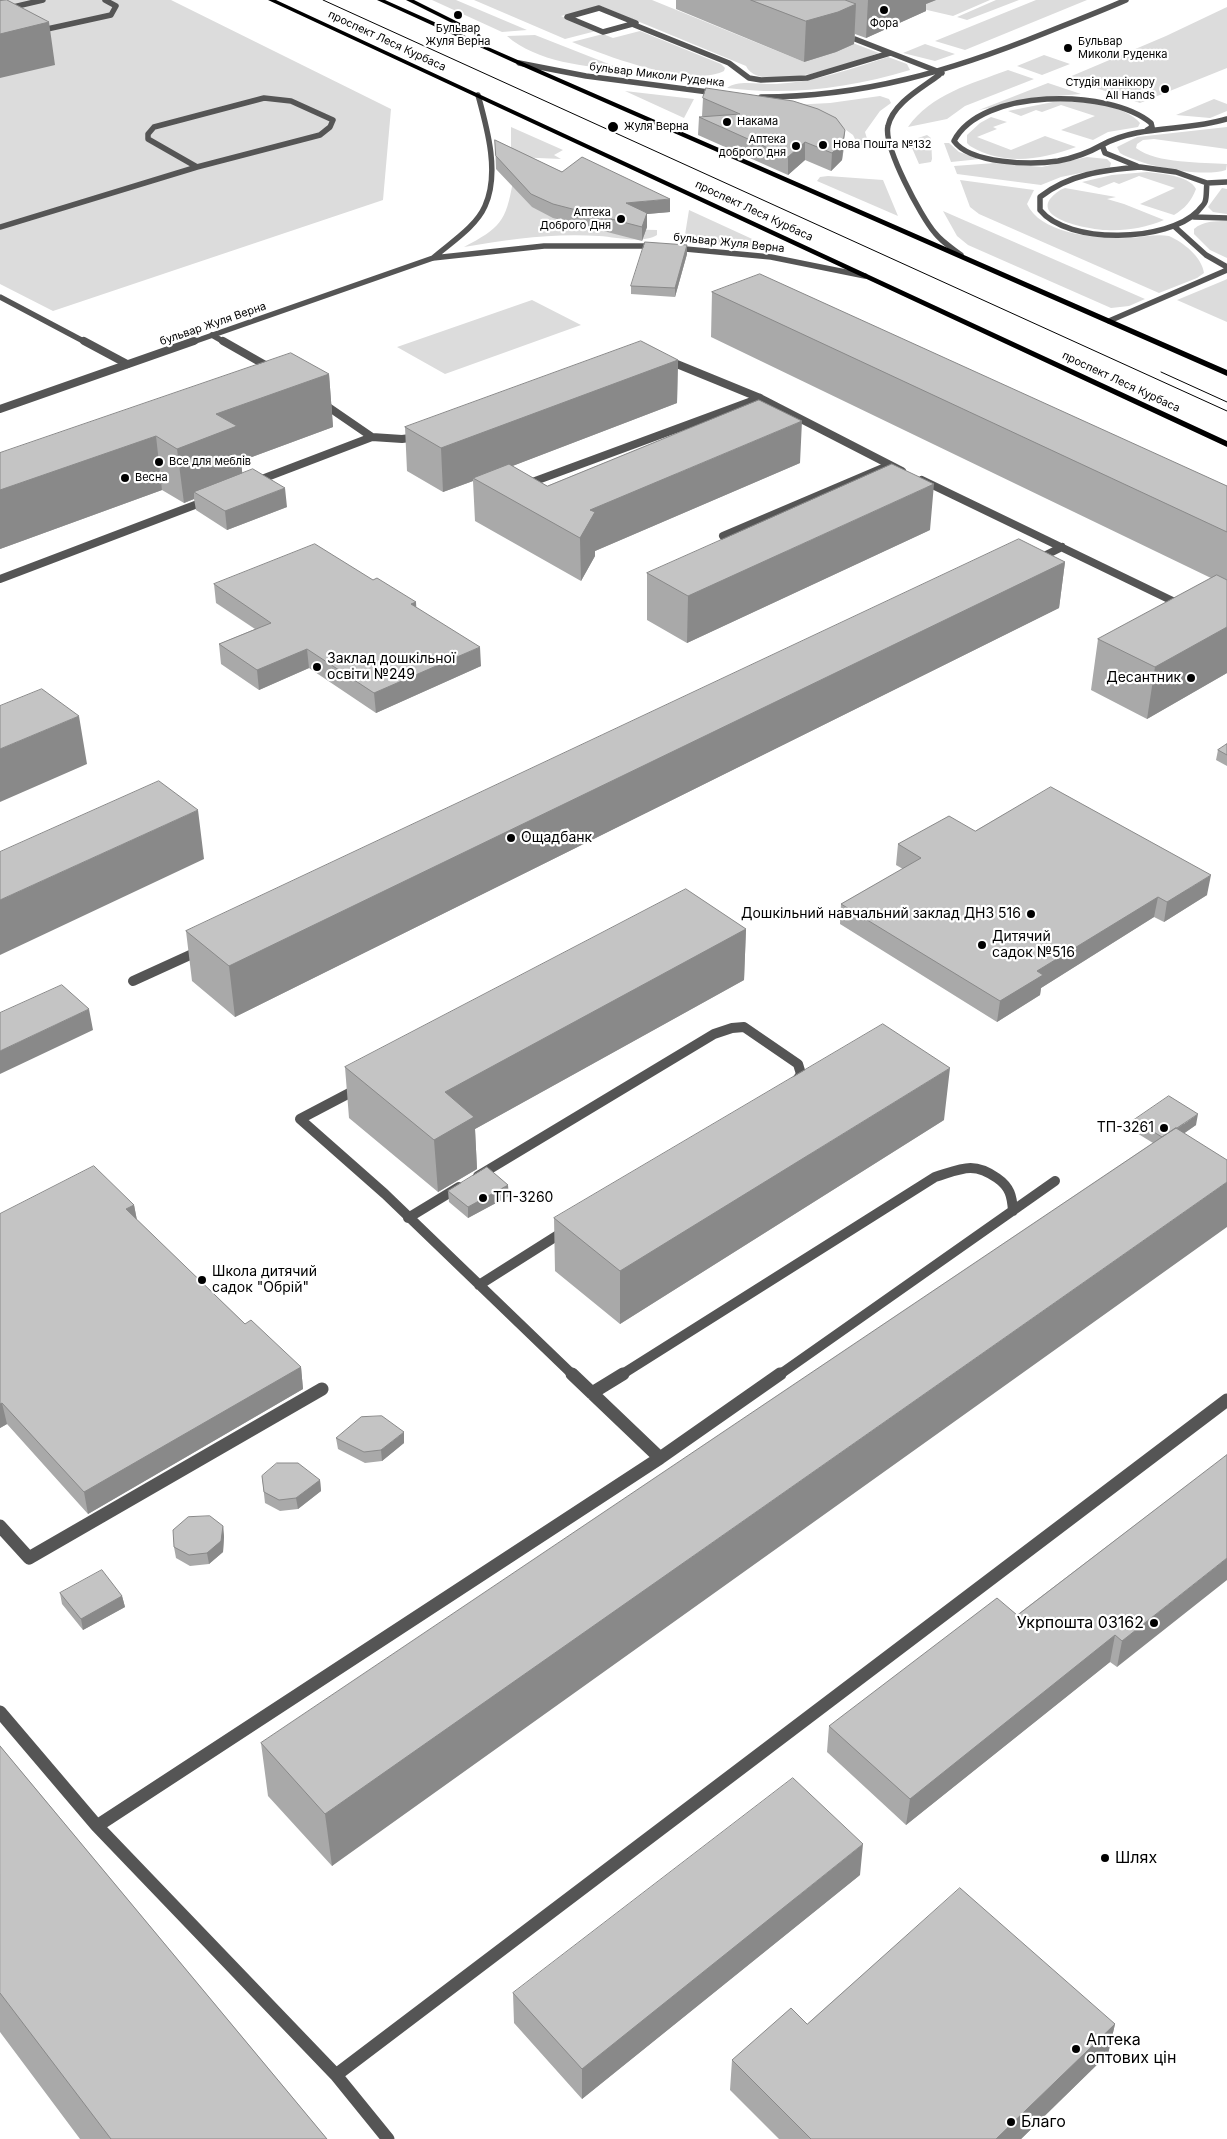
<!DOCTYPE html>
<html>
<head>
<meta charset="utf-8">
<style>
  body { margin:0 }
  canvas { display:block; background:#fff }
</style>
</head>
<body>
<canvas width="1227" height="2139"></canvas>
<script>
const c = document.querySelector('canvas').getContext('2d');
c.lineJoin = 'round';
function paint(path, color) { c.fillStyle = color; c.fill(path, 'evenodd'); }
function trace(path, color, width, dash) { c.strokeStyle = color; c.lineWidth = width; c.lineCap = dash ? 'butt' : 'round'; c.setLineDash(dash || []); c.stroke(path); }
function drawText(font, color, halo, rows, align = 'center') {
  c.font = font + ' Inter,sans-serif'; c.lineWidth = 4.5; c.setLineDash([]); c.textBaseline = 'middle'; c.strokeStyle = halo; c.fillStyle = color; for (const [text, x, y, turn = 0] of rows) {
    c.save(); c.translate(x, y); c.rotate((+turn || 0) * Math.PI / 180); c.textAlign = isNaN(turn) ? turn : align; if (halo) c.strokeText(text, 0, 0); c.fillText(text, 0, 0); c.restore();
  }
}
paint(new Path2D(`
  M 0,0 L 171,0 L 391,109 L 383,200 L 53,311 L 0,284 Z
  M 432,0 L 456,0 L 527,30 L 502,32 Z
  M 474,0 L 652,0 L 804,62 L 837,37 L 879,53 C 854,61 761,97 746,66 L 601,6 L 561,16 L 596,31 L 565,39 Z
  M 884,0 L 990,0 L 953,16 Z
  M 996,0 L 1019,0 L 967,20 L 957,17 Z
  M 1036,0 L 1087,0 L 965,50 L 935,41 Z
  M 1227,7 L 1227,68 L 1140,103 L 1067,78 L 1166,36 Z
  M 640,31 L 721,64 L 725,68 L 724,71 C 689,88 607,56 572,42 L 603,34 L 613,38 Z
  M 535,35 L 624,70 C 587,67 536,62 507,36 Z
  M 925,44 L 955,54 L 935,61 L 903,53 Z
  M 1044,55 L 1070,64 L 1042,75 L 1017,66 Z
  M 888,57 L 907,64 L 910,70 C 850,88 789,96 727,88 C 738,79 762,85 776,84 C 815,82 851,69 888,57 Z
  M 1008,70 L 1034,79 L 965,106 L 947,119 L 908,127 C 931,94 971,84 1008,70 Z
  M 1048,83 L 1081,94 L 1044,97 L 979,110 Z
  M 625,91 L 694,99 L 684,118 Z
  M 880,96 L 889,99 L 891,103 L 880,111 L 865,132 L 869,145 L 858,145 L 853,135 L 842,127 L 772,106 L 830,103 Z
  M 1214,99 L 1227,104 L 1227,111 L 1210,118 L 1176,115 Z
  M 1053,102 C 1077,101 1123,103 1140,123 L 1138,127 L 1108,132 L 1093,140 L 1061,130 L 1095,116 L 1061,105 L 1042,112 L 1036,110 L 1021,116 L 1008,111 Z
  M 991,117 L 1007,122 L 993,127 L 997,129 L 977,137 L 1011,150 L 1045,136 L 1076,147 C 1041,160 1004,166 970,146 L 967,143 L 967,135 L 980,123 Z
  M 511,127 L 563,150 L 554,155 L 561,159 L 516,157 L 511,154 Z
  M 1227,127 L 1227,149 L 1154,139 L 1143,140 L 1137,144 L 1136,148 C 1157,164 1202,162 1227,164 L 1226,170 C 1202,178 1142,166 1120,153 L 1117,147 L 1137,137 Z
  M 927,135 L 931,138 L 932,159 L 931,162 L 919,164 L 909,141 Z
  M 944,143 L 949,143 L 959,152 L 980,159 L 951,162 Z
  M 1087,157 L 1107,159 L 1111,163 L 1110,167 L 1061,177 L 1041,185 L 957,174 L 954,166 L 995,163 L 1042,167 Z
  M 1147,172 C 1161,174 1189,175 1196,189 C 1191,202 1185,208 1174,215 L 1140,204 L 1175,188 L 1139,176 L 1119,184 L 1114,182 L 1099,188 L 1082,182 L 1112,175 Z
  M 828,176 L 883,180 L 898,216 L 817,181 L 820,177 Z
  M 960,180 L 1034,190 L 1027,204 C 1041,235 1100,239 1130,238 C 1144,237 1156,234 1169,236 C 1183,242 1202,257 1204,273 L 1197,278 L 1159,293 L 979,214 L 970,207 Z
  M 513,181 L 615,229 L 657,230 L 657,235 C 642,244 616,237 599,236 C 553,233 509,239 464,247 C 500,228 506,222 513,181 Z
  M 1065,188 L 1116,197 L 1107,199 L 1124,204 L 1164,220 C 1145,228 1126,231 1106,230 C 1093,230 1035,220 1050,199 C 1054,194 1059,190 1065,188 Z
  M 1222,188 L 1227,189 L 1227,214 L 1213,212 L 1208,207 Z
  M 689,210 L 774,249 L 684,241 Z
  M 943,211 L 1145,299 L 1129,306 L 1111,308 L 968,245 L 957,236 Z
  M 1227,221 L 1227,258 L 1210,250 L 1194,234 L 1194,229 C 1203,221 1215,221 1227,221 Z
  M 1227,279 L 1227,322 L 1177,300 L 1225,280 Z
  M 532,300 L 581,325 L 445,374 L 397,347 Z`), '#dcdcdc');
trace(new Path2D(`
  M 599,8 L 636,23 L 603,32 L 567,17 Z
  M 0,10 L 43,0
  M 632,24 L 729,63 L 749,78 L 761,80 L 807,78 L 890,53
  M 38,31 L 111,15 L 116,6 L 105,0
  M 842,34 L 942,73
  M 264,98 L 291,101 L 333,120 L 330,127 L 320,135 L 197,167 L 148,139 L 148,134 L 154,127 Z
  M 1102,145 C 1088,153 1074,158 1058,161 C 1032,165 970,164 954,141 C 981,88 1109,88 1151,123 L 1152,127 L 1147,130
  M 1137,166 L 1105,153 L 1102,145 C 1141,124 1185,132 1227,119
  M 1140,167 L 1176,172 L 1207,183 C 1206,189 1207,197 1205,202 C 1204,205 1200,208 1198,211 C 1168,242 1068,245 1040,210 L 1040,197 C 1069,174 1104,170 1140,167 Z
  M 1207,183 L 1227,182
  M 1194,217 L 1227,218
  M 0,227 L 197,167
  M 1175,227 L 1206,255 L 1227,267
  M 0,297 L 87,343
  M 1109,321 L 1227,270
  M 212,335 L 226,343`), '#555', 5.5);
trace(new Path2D(`
  M 84,341 L 127,364
  M 223,341 L 274,370
  M 667,360 L 760,398 L 902,471
  M 321,402 L 372,437 L 402,439 L 418,437
  M 922,480 L 1181,605
  M 254,482 L 372,437
  M 527,484 L 760,398
  M 723,536 L 890,465
  M 1036,560 L 1062,547
  M 0,579 L 208,500`), '#555', 8);
trace(new Path2D(`
  M 133,981 L 201,950
  M 359,1088 L 300,1119 L 385,1194 L 573,1375
  M 478,1176 L 714,1034 L 732,1028 L 744,1027 L 798,1064 L 801,1074 L 795,1083
  M 408,1218 L 459,1187
  M 479,1285 L 566,1230
  M 621,1375 L 935,1177 C 961,1169 973,1161 997,1178 C 1010,1187 1012,1196 1013,1211
  M 779,1375 L 1055,1181`), '#555', 10);
trace(new Path2D(`
  M 572,1374 L 660,1458
  M 592,1393 L 623,1374
  M 0,1526 L 29,1558 L 322,1389
  M 0,1712 L 97,1826 L 336,2075 L 388,2139
  M 97,1826 L 660,1458 L 780,1374
  M 336,2075 L 1227,1400`), '#555', 13);
trace(new Path2D(`
  M 519,63 L 586,76 L 716,93
  M 939,75 C 922,88 893,103 888,126 C 883,146 921,217 935,233 C 942,242 952,248 961,255
  M 761,97 C 863,97 951,71 1045,33 C 1072,22 1099,12 1126,0
  M 675,248 L 771,257 L 865,276
  M 433,258 C 450,243 476,227 485,206 C 500,173 487,128 478,95
  M 190,343 L 433,258 L 544,246 L 655,246`), '#555', 5.5);
trace(new Path2D(`
  M 0,409 L 194,341`), '#555', 8);
paint(new Path2D(`
  M 268,0 L 276,0 L 1227,441 L 1227,447 Z
  M 377,0 L 385,0 L 479,42 L 474,34 L 406,0 L 414,0 L 478,32 L 488,47 L 1227,370 L 1227,376 L 517,64 Z`), '#000');
trace(new Path2D(`
  M 323,0 L 1227,411
  M 1161,372 L 1227,402`), '#000', 1);
paint(new Path2D(`
  M 676,0 L 936,0 L 926,4 L 926,11 L 866,38 L 855,34 L 854,44 L 836,52 L 804,62 L 676,9 Z
  M 703,98 L 844,148 L 842,160 L 831,171 L 805,160 L 788,175 L 698,135 L 699,117 L 704,117 L 702,116 Z
  M 495,140 L 562,172 L 670,212 L 647,214 L 647,227 L 642,241 L 553,218 L 532,207 L 496,169 Z
  M 687,245 L 687,254 L 675,297 L 631,294 L 631,286 Z
  M 712,292 L 1227,486 L 1227,673 L 1147,719 L 1091,690 L 1098,639 L 1211,578 L 711,337 Z
  M 678,360 L 677,403 L 512,466 L 547,486 L 800,463 L 595,551 L 595,556 L 581,581 L 475,521 L 473,481 L 443,492 L 407,471 L 405,427 Z
  M 329,374 L 333,427 L 241,461 L 242,474 L 287,507 L 227,530 L 196,510 L 194,499 L 184,503 L 162,490 L 0,549 L 0,453 Z
  M 930,530 L 687,643 L 647,620 L 647,573 Z
  M 1065,562 L 1059,608 L 235,1017 L 192,981 L 186,931 Z
  M 373,580 L 416,602 L 416,607 L 481,666 L 376,713 L 309,668 L 259,690 L 221,664 L 219,644 L 255,629 L 216,603 L 214,584 Z
  M 1227,744 L 1227,766 L 1216,760 L 1218,750 Z
  M 975,831 L 1207,895 L 1164,922 L 1154,917 L 1041,988 L 1040,995 L 997,1022 L 840,924 L 841,904 L 903,869 L 896,865 L 898,844 Z
  M 746,929 L 744,980 L 475,1129 L 477,1169 L 438,1192 L 349,1118 L 345,1067 Z
  M 944,1120 L 620,1324 L 555,1271 L 554,1218 Z
  M 1134,1120 L 1196,1125 L 1184,1133 L 332,1866 L 268,1796 L 261,1743 L 1153,1143 L 1132,1130 Z
  M 448,1191 L 509,1196 L 468,1218 L 449,1202 Z
  M 134,1205 L 137,1220 L 245,1324 L 301,1367 L 303,1389 L 88,1514 L 7,1424 L 0,1428 L 0,1214 Z
  M 336,1438 L 404,1443 L 382,1461 L 365,1463 L 338,1449 Z
  M 1227,1455 L 1117,1667 L 1110,1662 L 906,1825 L 827,1752 L 829,1726 L 1017,1615 Z
  M 262,1476 L 320,1480 L 321,1491 L 298,1509 L 280,1511 L 265,1503 Z
  M 223,1526 L 224,1537 L 223,1552 L 209,1564 L 190,1566 L 176,1558 L 174,1547 Z
  M 60,1593 L 122,1596 L 125,1607 L 83,1630 L 62,1604 Z
  M 0,1746 L 327,2139 L 80,2139 L 0,2032 Z
  M 860,1875 L 582,2099 L 514,2023 L 513,1993 Z
  M 807,2024 L 1115,2024 L 1108,2054 L 1021,2139 L 779,2139 L 730,2090 L 732,2060 Z`), '#a9a9a9');
paint(new Path2D(`
  M 868,0 L 936,0 L 926,4 L 926,11 L 866,38 Z
  M 856,4 L 854,44 L 836,52 L 804,62 L 806,21 Z
  M 49,22 L 55,65 L 0,78 L 0,28 Z
  M 845,130 L 842,160 L 831,171 L 832,153 Z
  M 805,142 L 805,160 L 788,175 L 788,157 Z
  M 670,199 L 670,212 L 647,214 L 647,227 L 642,241 L 642,227 L 626,203 Z
  M 687,245 L 687,254 L 675,297 L 675,288 Z
  M 678,360 L 677,403 L 476,480 L 473,478 L 473,481 L 443,492 L 441,448 Z
  M 329,374 L 333,427 L 241,461 L 243,480 L 194,492 L 194,499 L 184,503 L 177,449 L 216,414 Z
  M 802,421 L 800,463 L 595,551 L 595,556 L 581,581 L 580,538 L 590,510 Z
  M 156,436 L 162,490 L 0,549 L 0,490 Z
  M 934,484 L 930,530 L 687,643 L 688,596 Z
  M 285,488 L 287,507 L 227,530 L 225,511 Z
  M 1065,562 L 1059,608 L 235,1017 L 229,966 Z
  M 416,602 L 417,621 L 411,604 Z
  M 1227,627 L 1227,673 L 1147,719 L 1155,667 Z
  M 480,647 L 481,666 L 376,713 L 374,693 Z
  M 307,649 L 309,668 L 259,690 L 257,670 Z
  M 79,716 L 87,764 L 0,802 L 0,749 Z
  M 198,810 L 204,859 L 0,955 L 0,900 Z
  M 1211,875 L 1207,895 L 1164,922 L 1167,902 Z
  M 1158,897 L 1154,917 L 1041,988 L 1040,995 L 997,1022 L 1000,1001 L 1037,971 Z
  M 746,929 L 744,980 L 475,1129 L 477,1169 L 438,1192 L 434,1140 L 445,1092 Z
  M 89,1009 L 93,1030 L 0,1074 L 0,1051 Z
  M 950,1068 L 944,1120 L 620,1324 L 620,1271 Z
  M 1198,1114 L 1196,1125 L 1162,1149 L 1164,1138 Z
  M 1227,1182 L 1227,1227 L 332,1866 L 325,1814 Z
  M 508,1185 L 509,1196 L 468,1218 L 468,1207 Z
  M 134,1205 L 138,1226 L 126,1209 Z
  M 301,1367 L 303,1389 L 88,1514 L 84,1492 Z
  M 2,1403 L 7,1424 L 0,1428 L 0,1404 Z
  M 404,1432 L 404,1443 L 382,1461 L 381,1450 Z
  M 320,1480 L 321,1491 L 298,1509 L 296,1498 Z
  M 223,1526 L 224,1537 L 223,1552 L 209,1564 L 207,1553 Z
  M 1227,1558 L 1227,1580 L 1117,1667 L 1122,1641 Z
  M 122,1596 L 125,1607 L 83,1630 L 81,1619 Z
  M 1115,1635 L 1110,1662 L 906,1825 L 910,1799 Z
  M 863,1844 L 860,1875 L 582,2099 L 582,2069 Z
  M 1115,2024 L 1108,2054 L 1021,2139 L 996,2139 Z`), '#898989');
const building = new Path2D(`
  M 7,0 L 49,22 L 0,34 L 0,1 Z
  M 751,0 L 845,0 L 856,4 L 838,12 L 806,21 Z
  M 706,88 L 793,101 L 818,109 L 836,118 L 845,130 L 843,142 L 832,153 L 805,142 L 788,157 L 699,117 L 740,114 L 703,98 Z
  M 495,140 L 562,172 L 582,157 L 670,199 L 626,203 L 647,213 L 642,227 L 553,204 L 531,194 L 496,156 Z
  M 645,242 L 687,245 L 675,288 L 631,286 Z
  M 760,274 L 1227,486 L 1227,532 L 712,292 Z
  M 641,341 L 678,360 L 441,448 L 405,427 Z
  M 291,353 L 329,374 L 216,414 L 237,426 L 177,449 L 156,436 L 0,490 L 0,453 Z
  M 759,400 L 802,421 L 590,510 L 595,512 L 580,538 L 473,478 L 509,464 L 547,486 Z
  M 892,464 L 934,484 L 688,596 L 647,573 Z
  M 253,469 L 285,488 L 225,511 L 194,492 Z
  M 1019,539 L 1065,562 L 229,966 L 186,931 Z
  M 315,544 L 373,580 L 377,578 L 416,602 L 411,604 L 480,647 L 374,693 L 307,649 L 257,670 L 219,644 L 271,623 L 214,584 Z
  M 1217,575 L 1227,580 L 1227,627 L 1155,667 L 1098,639 Z
  M 42,689 L 79,716 L 0,749 L 0,706 Z
  M 1227,744 L 1227,755 L 1218,750 Z
  M 159,781 L 198,810 L 0,900 L 0,852 Z
  M 1051,787 L 1211,875 L 1167,902 L 1158,897 L 1037,971 L 1043,975 L 1000,1001 L 841,904 L 921,858 L 898,844 L 949,816 L 975,831 Z
  M 686,889 L 746,929 L 445,1092 L 474,1117 L 434,1140 L 345,1067 Z
  M 62,985 L 89,1009 L 0,1051 L 0,1013 Z
  M 883,1024 L 950,1068 L 620,1271 L 554,1218 Z
  M 1169,1096 L 1198,1114 L 1177,1128 L 1176,1128 L 1162,1137 L 1134,1120 Z
  M 1176,1128 L 1227,1160 L 1227,1182 L 325,1814 L 261,1743 Z
  M 94,1166 L 134,1205 L 126,1209 L 245,1324 L 251,1320 L 301,1367 L 84,1492 L 2,1403 L 0,1404 L 0,1214 Z
  M 487,1167 L 508,1185 L 468,1207 L 448,1191 Z
  M 382,1416 L 404,1432 L 381,1450 L 364,1452 L 336,1438 L 361,1417 Z
  M 1227,1455 L 1227,1558 L 1122,1641 L 1115,1635 L 910,1799 L 829,1726 L 997,1598 L 1017,1615 Z
  M 277,1463 L 298,1463 L 320,1480 L 296,1498 L 279,1500 L 264,1492 L 262,1476 Z
  M 210,1516 L 223,1526 L 221,1541 L 207,1553 L 189,1555 L 174,1547 L 173,1530 L 188,1517 Z
  M 102,1570 L 122,1596 L 81,1619 L 60,1593 Z
  M 0,1746 L 327,2139 L 111,2139 L 0,1993 Z
  M 793,1778 L 863,1844 L 582,2069 L 513,1993 Z
  M 960,1888 L 1115,2024 L 996,2139 L 811,2139 L 732,2060 L 791,2008 L 807,2024 Z`);
paint(building, '#c4c4c4');
trace(building, '#898989', 1);
for (const [x, y, r, color] of [
  [884,10,5,"#000"],
  [458,15,5,"#000"],
  [1068,48,5,"#000"],
  [1165,89,5,"#000"],
  [727,122,5,"#000"],
  [613,127,6,"#000"],
  [823,145,5,"#000"],
  [796,146,5,"#000"],
  [621,219,5,"#000"],
  [159,462,5,"#000"],
  [125,478,5,"#000"],
  [317,667,5,"#000"],
  [1191,678,5,"#000"],
  [511,838,5,"#000"],
  [1031,914,5,"#000"],
  [982,945,5,"#000"],
  [1164,1128,5,"#000"],
  [483,1198,5,"#000"],
  [202,1280,5,"#000"],
  [1154,1623,5,"#000"],
  [1105,1858,5,"#000"],
  [1076,2049,5,"#000"],
  [1011,2122,5,"#000"]
]) { const dot = new Path2D(); dot.arc(x, y, r, 0, 2 * Math.PI); c.fillStyle = color; c.fill(dot); trace(dot, '#fff', 2); }
drawText('11px', '#000', '#fff', [
  ["Фора",884,24,"center"],
  ["Бульвар",458,29,"center"],
  ["Жуля Верна",458,42,"center"],
  ["Бульвар",1078,42],
  ["Миколи Руденка",1078,55],
  ["Студія манікюру",1155,83,"right"],
  ["All Hands",1155,96,"right"],
  ["Накама",737,122],
  ["Жуля Верна",624,127],
  ["Аптека",786,140,"right"],
  ["доброго дня",786,153,"right"],
  ["Нова Пошта №132",833,145],
  ["Аптека",611,213,"right"],
  ["Доброго Дня",611,226,"right"],
  ["Все для меблів",169,462],
  ["Весна",135,478]
], 'left');
drawText('11px', '#000', '#fff', [
  ["проспект Леся Курбаса",387,41,25],
  ["бульвар Миколи Руденка",657,75,7],
  ["проспект Леся Курбаса",754,211,25],
  ["бульвар Жуля Верна",729,243,6],
  ["бульвар Жуля Верна",213,324,-19],
  ["проспект Леся Курбаса",1121,382,25]
]);
drawText('14px', '#000', '#fff', [
  ["Заклад дошкільної",327,659],
  ["освіти №249",327,675],
  ["Десантник",1181,678,"right"],
  ["Ощадбанк",521,838],
  ["Дошкільний навчальний заклад ДНЗ 516",1021,914,"right"],
  ["Дитячий",992,937],
  ["садок №516",992,953],
  ["ТП-3261",1154,1128,"right"],
  ["ТП-3260",493,1198],
  ["Школа дитячий",212,1272],
  ["садок \"Обрій\"",212,1288]
], 'left');
drawText('16px', '#000', '#fff', [
  ["Укрпошта 03162",1144,1623,"right"],
  ["Шлях",1115,1858],
  ["Аптека",1086,2040],
  ["оптових цін",1086,2058],
  ["Благо",1021,2122]
], 'left');
</script>
</body>
</html>
